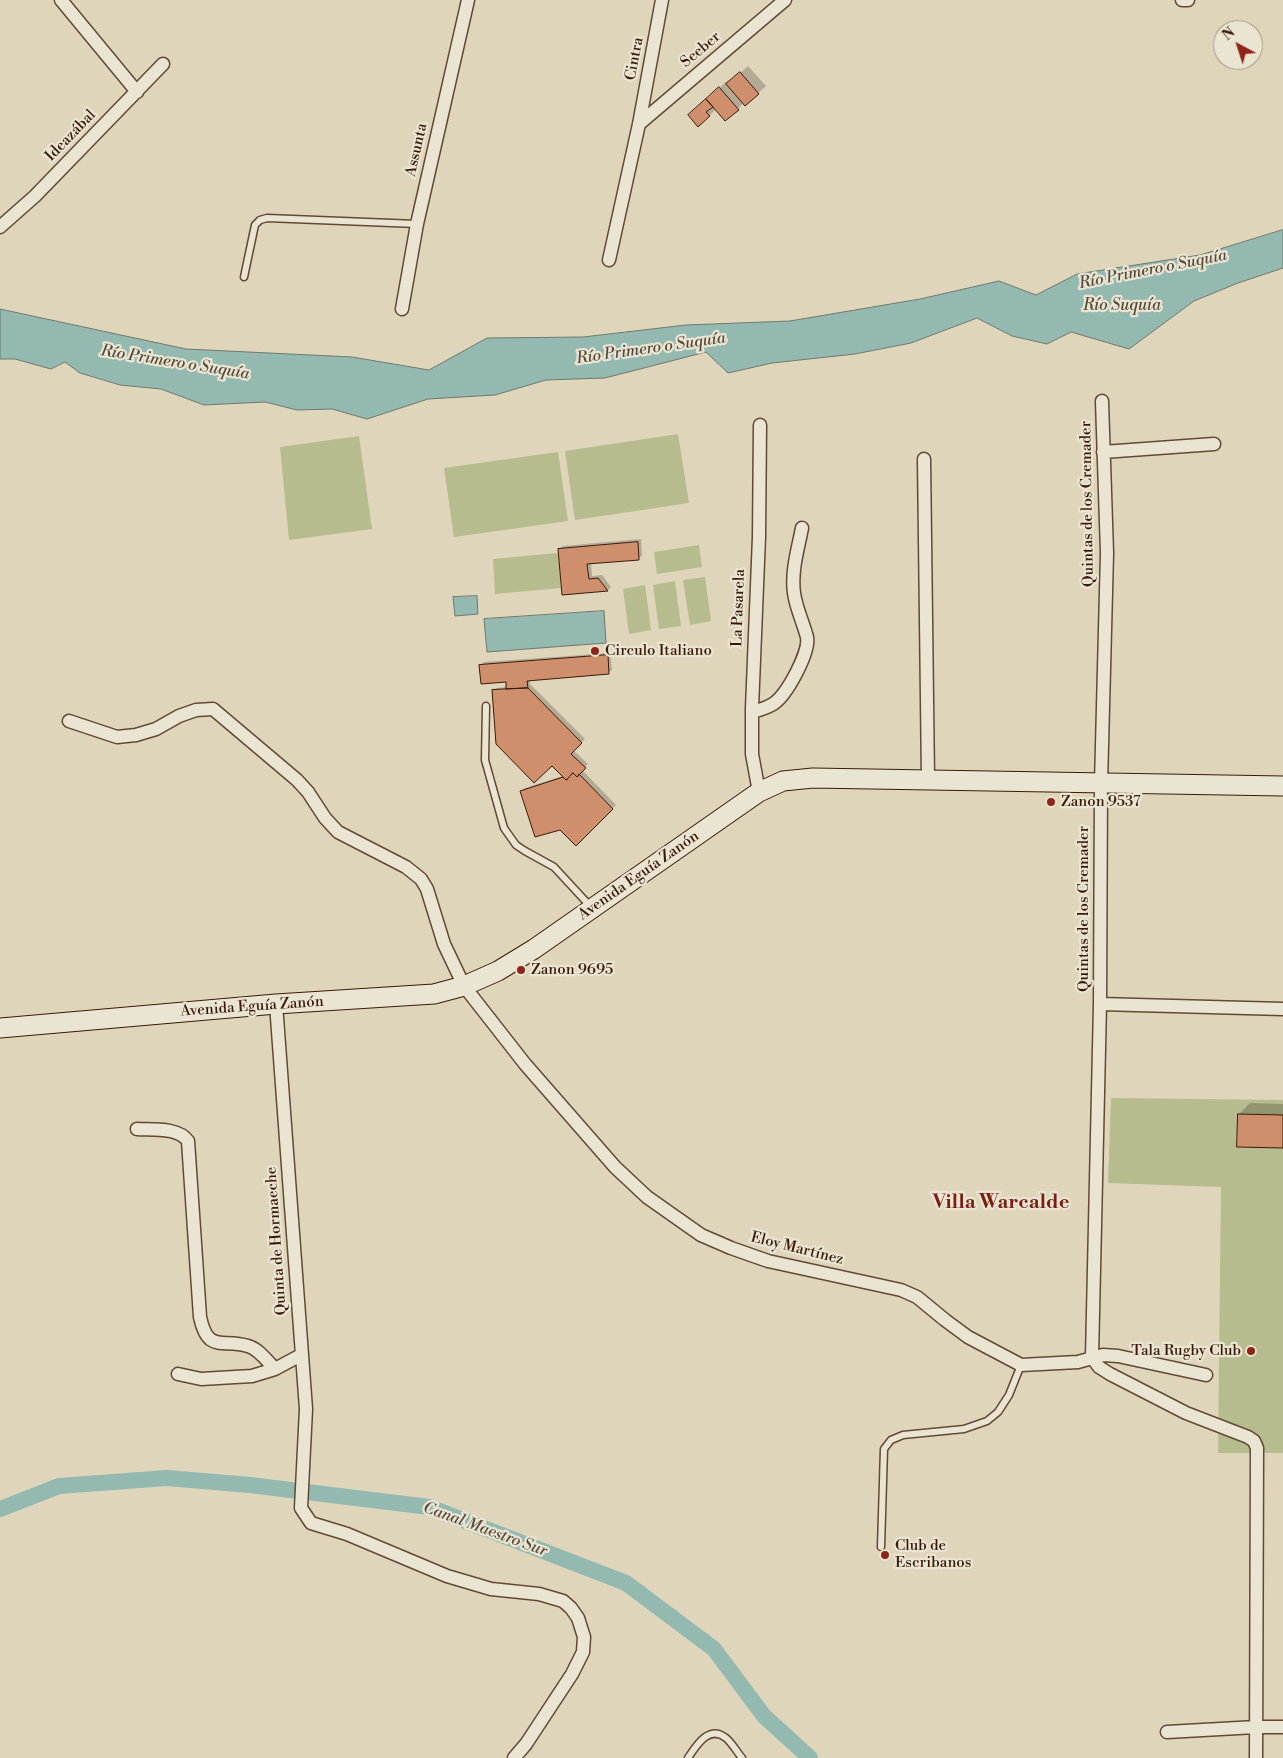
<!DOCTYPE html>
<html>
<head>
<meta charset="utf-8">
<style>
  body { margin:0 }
  #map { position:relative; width:1283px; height:1758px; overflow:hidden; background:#dfd5bb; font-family:"Libre Bodoni",serif }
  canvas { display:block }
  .north { position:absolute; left:1213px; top:20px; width:50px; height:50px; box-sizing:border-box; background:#eae4d3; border:1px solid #a49381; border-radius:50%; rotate:320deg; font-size:14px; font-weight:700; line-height:20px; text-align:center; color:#3a1a07 }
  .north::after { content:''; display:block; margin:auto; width:18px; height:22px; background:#8f2418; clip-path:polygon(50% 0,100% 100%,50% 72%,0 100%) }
</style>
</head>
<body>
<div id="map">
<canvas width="1283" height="1758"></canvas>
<div class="north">N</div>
</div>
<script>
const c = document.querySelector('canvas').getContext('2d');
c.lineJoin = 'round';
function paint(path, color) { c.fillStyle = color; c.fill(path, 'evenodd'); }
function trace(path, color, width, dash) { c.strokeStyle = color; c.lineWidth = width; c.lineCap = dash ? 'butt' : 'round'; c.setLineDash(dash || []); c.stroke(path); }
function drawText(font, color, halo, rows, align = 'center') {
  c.font = font + ' "Libre Bodoni",serif'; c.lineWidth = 4.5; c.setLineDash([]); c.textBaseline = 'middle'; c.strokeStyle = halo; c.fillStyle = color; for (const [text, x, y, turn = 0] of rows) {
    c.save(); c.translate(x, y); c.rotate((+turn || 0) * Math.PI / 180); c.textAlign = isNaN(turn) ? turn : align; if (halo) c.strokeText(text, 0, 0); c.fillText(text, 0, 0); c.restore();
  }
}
paint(new Path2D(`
  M 678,434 L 689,503 L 575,520 L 565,451 Z
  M 359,436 L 372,529 L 289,540 L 280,447 Z
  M 558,452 L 568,521 L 454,537 L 444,468 Z
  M 699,545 L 702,567 L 657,574 L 654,552 Z
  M 558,553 L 561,588 L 495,594 L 493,559 Z
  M 705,577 L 711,621 L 690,625 L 683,580 Z
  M 675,581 L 681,626 L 659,629 L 653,585 Z
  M 645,585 L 651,630 L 629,634 L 623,589 Z
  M 1111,1098 L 1283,1100 L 1283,1453 L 1218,1453 L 1221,1187 L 1108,1183 Z`), '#b6bc8d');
const water = new Path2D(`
  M 1283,230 L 1283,268 L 1238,283 L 1194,301 L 1129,349 L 1071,332 L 1047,344 L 1012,336 L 977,318 L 911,343 L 855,354 L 772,363 L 728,373 L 706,352 L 605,378 L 546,380 L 495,395 L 428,399 L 367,419 L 332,409 L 297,410 L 265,402 L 204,405 L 161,389 L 120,385 L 80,373 L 65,362 L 51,369 L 15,359 L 0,359 L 0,309 L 186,349 L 352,357 L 429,370 L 487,338 L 583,337 L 686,325 L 790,321 L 920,299 L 999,281 L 1036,295 L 1077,274 L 1200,255 Z
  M 477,596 L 478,614 L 455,616 L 453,597 Z
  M 604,611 L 606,643 L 487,652 L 484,619 Z`);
paint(water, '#93b9b0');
trace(water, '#6f796c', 1);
paint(new Path2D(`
  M 748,66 L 766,86 L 745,105 L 743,103 L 738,109 L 716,109 L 709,116 L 697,108 L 727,81 L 729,83 Z
  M 641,539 L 642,555 L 639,559 L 591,563 L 592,576 L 602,575 L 611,587 L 608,590 L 563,593 L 559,549 L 563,546 Z
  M 610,653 L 612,670 L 608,673 L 530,679 L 530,684 L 585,739 L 573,750 L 588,764 L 582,770 L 616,805 L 576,844 L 522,791 L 525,788 L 563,776 L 493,691 L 497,688 L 507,687 L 507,681 L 481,665 L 484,662 Z
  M 1250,1103 L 1283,1104 L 1283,1147 L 1239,1114 Z`), '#0003');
trace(new Path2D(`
  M 0,1509 L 59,1486 L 167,1478 L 250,1485 L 429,1507 L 626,1583 L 714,1649 L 764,1716 L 810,1758`), '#93b9b0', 16);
const building = new Path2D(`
  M 740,72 L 759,94 L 745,106 L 726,84 Z
  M 719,87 L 739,110 L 725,121 L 706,99 Z
  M 706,99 L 713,107 L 706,112 L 710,116 L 698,127 L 688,115 Z
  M 638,542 L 639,560 L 587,564 L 589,579 L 598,578 L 608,591 L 562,595 L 558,549 Z
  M 608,655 L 609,674 L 527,681 L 528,688 L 506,689 L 506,682 L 481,684 L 479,665 Z
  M 528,688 L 582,743 L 571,754 L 586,768 L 577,777 L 573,773 L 566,780 L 552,766 L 534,783 L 496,744 L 492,690 Z
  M 573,773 L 577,777 L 579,774 L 613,809 L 576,846 L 560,830 L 535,837 L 520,791 L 563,777 L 566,780 Z
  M 1238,1114 L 1283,1115 L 1283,1148 L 1237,1147 Z`);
paint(building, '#cf8f6d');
trace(building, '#3a1a07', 1);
const lane = new Path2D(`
  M 244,277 L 255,225 L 260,220 L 267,218 L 417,224
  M 486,706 L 485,760 L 504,828 L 516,845 L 525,851 L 554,867 L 591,907
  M 881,1547 L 884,1449 L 891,1440 L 903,1435 L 964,1429 L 987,1421 L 998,1412 L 1009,1395 L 1021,1365
  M 688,1758 C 696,1746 709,1724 726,1738 C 732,1743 737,1752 742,1758`);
const street = new Path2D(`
  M 61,0 L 137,92
  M 1182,0 L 1188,0
  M 639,124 L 785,0
  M 0,227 L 35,196 L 163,64
  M 609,260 L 639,124 L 662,0
  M 402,309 L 417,224 L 468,0
  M 1102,401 L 1107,553 L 1101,784 L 1100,1004 L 1092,1357 L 1099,1367 L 1110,1374 L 1186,1413 L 1248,1437 L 1254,1441 L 1257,1448 L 1256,1758
  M 1103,452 L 1214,444
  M 924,459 L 928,780
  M 752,712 C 759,710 767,708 773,704 C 787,695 810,652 807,637 C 803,622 796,608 794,593 C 791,571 798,549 802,528
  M 69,721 L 117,737 L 136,735 L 156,729 L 179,716 L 196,710 L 213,709 L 297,780 L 308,792 L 325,818 L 338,832 L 406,867 L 421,879 L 427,889 L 444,944 L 464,986 L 525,1064 L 615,1167 L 647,1197 L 701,1235 L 731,1248 L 768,1261 L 901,1290 L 917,1297 L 945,1320 L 968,1337 L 1021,1365 L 1078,1362 L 1103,1355 L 1118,1356 L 1206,1375
  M 759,792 L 752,754 L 752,708 L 759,537 L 760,425
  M 276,1004 L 306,1409 L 301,1508 L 311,1523 L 347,1534 L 447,1576 L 491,1589 L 539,1594 L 563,1601 L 571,1608 L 578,1618 L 584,1637 L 583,1652 L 572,1674 L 526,1744 L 514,1758
  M 1100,1004 L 1283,1009
  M 137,1129 C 152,1130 178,1127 188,1141 L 200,1317 C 208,1354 222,1338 248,1346 C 259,1349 267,1361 275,1369
  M 178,1374 L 201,1379 L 252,1376 L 275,1369 L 301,1355
  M 1167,1732 L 1256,1727 L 1283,1727`);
const secondary = new Path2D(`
  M 0,1028 L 276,1004 L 434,994 L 464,986 L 498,971 L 534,949 L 759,792 L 783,781 L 813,778 L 1283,786`);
trace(lane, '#634934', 9);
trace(street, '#634934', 15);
trace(secondary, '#3a1a07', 21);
trace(lane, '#eae4d3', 6);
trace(street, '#eae4d3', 12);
trace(secondary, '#eae4d3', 19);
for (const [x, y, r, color] of [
  [595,651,5,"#8f2418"],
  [1051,802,5,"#8f2418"],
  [521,970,5,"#8f2418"],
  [1251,1351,5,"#8f2418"],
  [885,1555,5,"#8f2418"]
]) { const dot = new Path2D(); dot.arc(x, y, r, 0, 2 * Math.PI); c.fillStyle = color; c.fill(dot); trace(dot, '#eae4d3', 2); }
drawText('15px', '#3a1a07', '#eae4d3', [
  ["Seeber",701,50,-40],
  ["Cintra",635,59,-79],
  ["Ideazábal",71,136,-46],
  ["Assunta",417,150,-77],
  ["Quintas de los Cremader",1088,504,-91],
  ["La Pasarela",739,608,-88],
  ["Avenida Eguía Zanón",639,876,-35],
  ["Quintas de los Cremader",1084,909,-90],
  ["Avenida Eguía Zanón",252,1007,-4],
  ["Quinta de Hormaeche",277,1241,-94],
  ["Eloy Martínez",797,1249,14]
]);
drawText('15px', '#3a1a07', '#eae4d3', [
  ["Circulo Italiano",605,651],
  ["Zanon 9537",1061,802],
  ["Zanon 9695",531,970],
  ["Tala Rugby Club",1241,1351,"right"],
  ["Club de",895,1546],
  ["Escribanos",895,1563]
], 'left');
drawText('italic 16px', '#554a3a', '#eae4d3', [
  ["Río Primero o Suquía",1153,270,-11],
  ["Río Suquía",1122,306],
  ["Río Primero o Suquía",651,349,-8],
  ["Río Primero o Suquía",175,363,9],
  ["Canal Maestro Sur",485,1530,20]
]);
drawText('bold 20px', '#7a1f14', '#eae4d3', [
  ["Villa Warcalde",1001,1203]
]);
</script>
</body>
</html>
